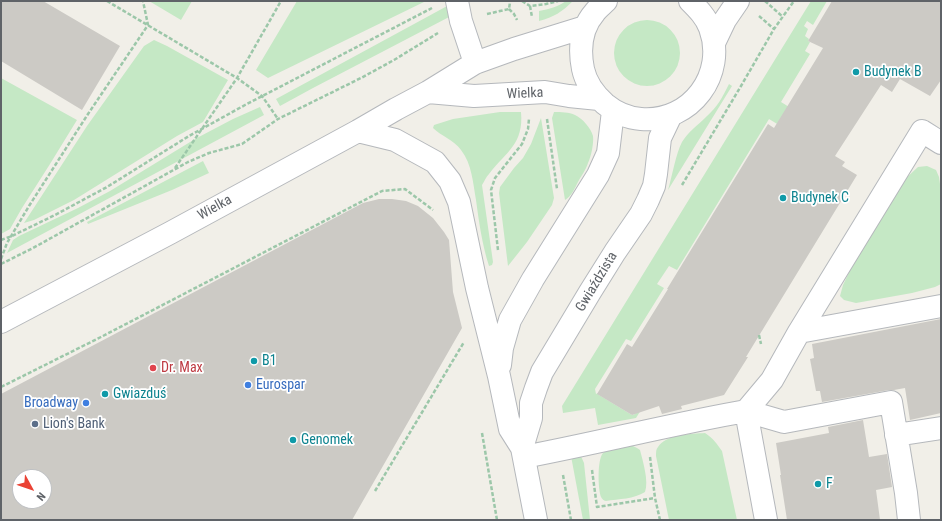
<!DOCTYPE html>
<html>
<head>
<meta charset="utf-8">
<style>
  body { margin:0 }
  #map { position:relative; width:942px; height:521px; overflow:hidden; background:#f1efe8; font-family:"Roboto Condensed",sans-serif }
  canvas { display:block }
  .frame { position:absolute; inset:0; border:2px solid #5f6368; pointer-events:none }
  .north { position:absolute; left:12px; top:469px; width:40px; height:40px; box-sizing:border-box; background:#fff; border:1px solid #bfc1c3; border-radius:50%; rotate:130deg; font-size:11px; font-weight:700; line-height:16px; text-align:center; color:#5f6368 }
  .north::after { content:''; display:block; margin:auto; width:14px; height:18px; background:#ea4335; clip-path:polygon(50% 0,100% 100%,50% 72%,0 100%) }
</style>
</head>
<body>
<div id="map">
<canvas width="942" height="521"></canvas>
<div class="frame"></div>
<div class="north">N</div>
</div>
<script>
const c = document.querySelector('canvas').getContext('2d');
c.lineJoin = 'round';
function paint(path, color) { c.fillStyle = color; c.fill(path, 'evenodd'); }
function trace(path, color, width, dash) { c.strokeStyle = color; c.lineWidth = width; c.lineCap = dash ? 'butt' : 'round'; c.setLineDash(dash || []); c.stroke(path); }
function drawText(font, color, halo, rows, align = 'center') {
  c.font = font + ' "Roboto Condensed",sans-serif'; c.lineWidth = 3.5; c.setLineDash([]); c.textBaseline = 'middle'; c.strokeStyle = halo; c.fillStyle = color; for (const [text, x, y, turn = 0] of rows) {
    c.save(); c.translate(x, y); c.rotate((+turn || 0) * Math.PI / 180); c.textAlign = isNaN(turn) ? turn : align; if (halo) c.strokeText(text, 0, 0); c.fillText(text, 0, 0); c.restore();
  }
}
paint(new Path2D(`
  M 149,1 L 192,1 L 181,20 Z
  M 297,1 L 426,1 L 268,78 L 256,70 Z
  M 566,1 L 573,1 C 562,12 554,17 539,21 L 539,11 C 549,9 558,7 566,1 Z
  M 811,1 L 827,1 L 813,25 L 807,21 L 804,26 L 808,29 L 805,36 L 809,39 L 808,41 L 810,42 L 805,51 L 810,54 L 781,102 L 812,121 L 802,139 L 769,119 L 677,270 L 669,266 L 657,284 L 664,288 L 631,341 L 626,339 L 595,389 L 596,394 L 598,393 L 599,395 L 632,415 L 635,414 L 643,401 L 641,410 L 636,418 L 598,425 L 595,408 L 563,413 L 562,406 Z
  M 449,5 L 451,16 L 313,88 L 280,106 L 276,99 Z
  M614 53a33 33 0 1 1 66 0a33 33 0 1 1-66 0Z
  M 154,40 L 167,46 L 228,80 L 203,122 L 177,136 L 74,200 L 34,220 L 24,223 L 87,126 L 144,46 Z
  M 1,78 L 77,120 L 50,164 L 22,208 L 10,229 L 1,234 Z
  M 729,84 L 732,86 L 668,190 C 672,177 676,153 682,142 C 688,132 698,125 706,117 C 718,106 722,98 729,84 Z
  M 260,107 L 264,115 L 7,253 L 13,240 L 19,236 L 78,208 L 110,191 L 195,139 L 233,119 Z
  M 500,112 L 521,112 C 524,144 506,152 489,174 C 486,177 484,182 482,185 L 493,262 L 492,265 L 489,266 C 482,244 479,222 476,200 C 473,183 472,164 461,150 C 454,140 441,136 433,128 L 434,125 L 453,119 Z
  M 554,112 C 561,112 569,112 575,115 C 582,118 591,128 593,136 C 594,143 591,157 588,163 C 586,170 581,176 578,182 C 575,188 571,197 565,200 L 552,118 Z
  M 541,118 L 554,198 L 552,205 L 527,242 L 508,266 L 499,193 L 500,187 L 514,168 L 523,158 L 531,144 Z
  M 203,161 L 209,173 L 172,190 L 88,224 L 87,222 Z
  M 927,166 L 936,170 L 939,177 L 941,191 L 941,284 L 935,287 L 912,293 L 856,303 L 844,300 L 840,296 L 843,285 L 855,260 L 904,180 L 918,167 Z
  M 705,433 C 713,438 717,444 722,451 L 737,520 L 669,520 L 656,456 C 656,452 656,449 658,447 C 666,434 692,434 705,433 Z
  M 631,445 L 637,448 L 640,450 C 643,462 649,481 645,492 C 634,499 619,499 606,501 C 603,500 603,500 601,497 C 598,489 597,460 603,453 C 609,448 624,447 631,445 Z
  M 580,454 L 584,463 L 590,520 L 583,520 L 571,456 Z`), '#c5e8c5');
paint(new Path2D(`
  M 1,1 L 43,1 L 120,46 L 82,110 L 1,61 Z
  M 832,1 L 941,1 L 941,80 L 930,96 L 900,79 L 892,92 L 881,85 L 835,156 L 845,162 L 842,166 L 857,175 L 746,357 L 748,357 L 724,395 L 681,406 L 682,409 L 662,414 L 659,406 L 632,415 L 597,394 L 627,344 L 632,347 L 668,289 L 667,289 L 768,124 L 774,128 L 823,48 L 808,41 Z
  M 379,199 L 392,199 L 406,201 L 418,206 L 433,218 L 444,232 L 449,240 L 453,292 L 462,328 L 352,520 L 1,520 L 1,394 L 363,203 ZM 20,477 L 44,477 L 44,501 L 20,501 Z
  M 941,319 L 941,413 L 910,420 L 905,388 L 894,390 L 889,390 L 822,402 L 820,391 L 816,391 L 810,359 L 814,358 L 812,344 Z
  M 863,420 L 869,457 L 887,454 L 892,487 L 876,490 L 880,520 L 787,520 L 780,475 L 781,475 L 776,443 L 829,433 L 828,427 Z`), '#cccac5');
const minor = new Path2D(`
  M 457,1 L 461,21 L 475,63
  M 606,1 C 602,5 598,8 595,12 C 581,28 579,49 583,69 C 586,83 595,95 605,104 C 616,113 628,118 641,119 C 691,123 727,74 710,28 C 706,17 698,9 690,1
  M 714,43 L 725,20 L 738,1
  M 428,92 L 474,96 L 545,92 L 569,96 L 599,99
  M 358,131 L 395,140 L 435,162 L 450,181 L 459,202 L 477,288 L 499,376 L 510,429 L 522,448 L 536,520
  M 1,322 L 170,233 L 358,131 L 396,109 L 428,92 L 475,63 L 514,49 L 585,27
  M 799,332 L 941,306
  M 500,365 L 502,348 L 510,320 L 533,279 L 598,175 L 608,153 L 613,111
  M 896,435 L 941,428
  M 522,448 L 531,418 L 531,403 L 536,388 L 542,372 L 590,292 L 615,252 L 641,214 L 648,200 L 654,186 L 656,174 L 660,138 L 671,115
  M 524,457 C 598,443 672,424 746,411 L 772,380 L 799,332 L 922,131 L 941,143
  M 766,520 L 746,411 L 784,422 L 891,402 L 906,493 L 909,520`);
trace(minor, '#b5b8bc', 24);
trace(new Path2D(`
  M 107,1 L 237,78 L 262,96 L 278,119
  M 522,1 L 530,6 L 546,4 L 558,1
  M 765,1 L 783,17
  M 530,6 L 532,17
  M 509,9 L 514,14 L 517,20
  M 487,14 L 509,9 L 510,2
  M 759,16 L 774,29
  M 547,119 L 557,189
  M 175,168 L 237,78 L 281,1
  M 682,185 L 741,86 L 774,29 L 794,1
  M 1,240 L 12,236 L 55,215 L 107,187 L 189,136 L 245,105 L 432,8
  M 498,250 L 491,190 L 495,178 L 522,144 L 528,129 L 529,119
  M 1,259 L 7,243 L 29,206 L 88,114 L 148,25 L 143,1
  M 1,264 L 33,248 L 188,162 L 209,153 L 242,144 L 278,119 L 361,78 L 394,60 L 438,33
  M 759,335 L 761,344
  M 1,387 L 101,337 L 382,191 L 405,189 L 433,210
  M 482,433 L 497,520
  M 650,457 L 655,498 L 660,520
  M 592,470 L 597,507 L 655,498
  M 563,475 L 571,520
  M 375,491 L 464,342`), '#9cc7a9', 2.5, [4, 2]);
trace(minor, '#fff', 22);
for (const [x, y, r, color] of [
  [856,72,4,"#0f9aa8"],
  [783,198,4,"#0f9aa8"],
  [254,361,4,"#0f9aa8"],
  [153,368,4,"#e0444e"],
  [248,385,4,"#3f7fe0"],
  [105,394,4,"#0f9aa8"],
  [86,403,4,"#3f7fe0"],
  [35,424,4,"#5c6f8a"],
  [293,440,4,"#0f9aa8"],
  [818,484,4,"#0f9aa8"]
]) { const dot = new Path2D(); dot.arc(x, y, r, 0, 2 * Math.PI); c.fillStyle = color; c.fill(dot); trace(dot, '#fff', 1.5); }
drawText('14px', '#0d838f', '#fff', [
  ["Budynek B",864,72],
  ["Budynek C",791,198],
  ["B1",262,361],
  ["Gwiazduś",113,394],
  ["Genomek",301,440],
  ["F",826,484]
], 'left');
drawText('14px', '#5f6368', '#fff', [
  ["Wielka",525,94,-2],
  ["Wielka",215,208,-29],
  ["Gwiaździsta",597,282,-59]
]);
drawText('14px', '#be3a42', '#fff', [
  ["Dr. Max",161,368]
], 'left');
drawText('14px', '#366cbe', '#fff', [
  ["Eurospar",256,385],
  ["Broadway",78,403,"right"]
], 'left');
drawText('14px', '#4e5e75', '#fff', [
  ["Lion's Bank",43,424]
], 'left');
</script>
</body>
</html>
